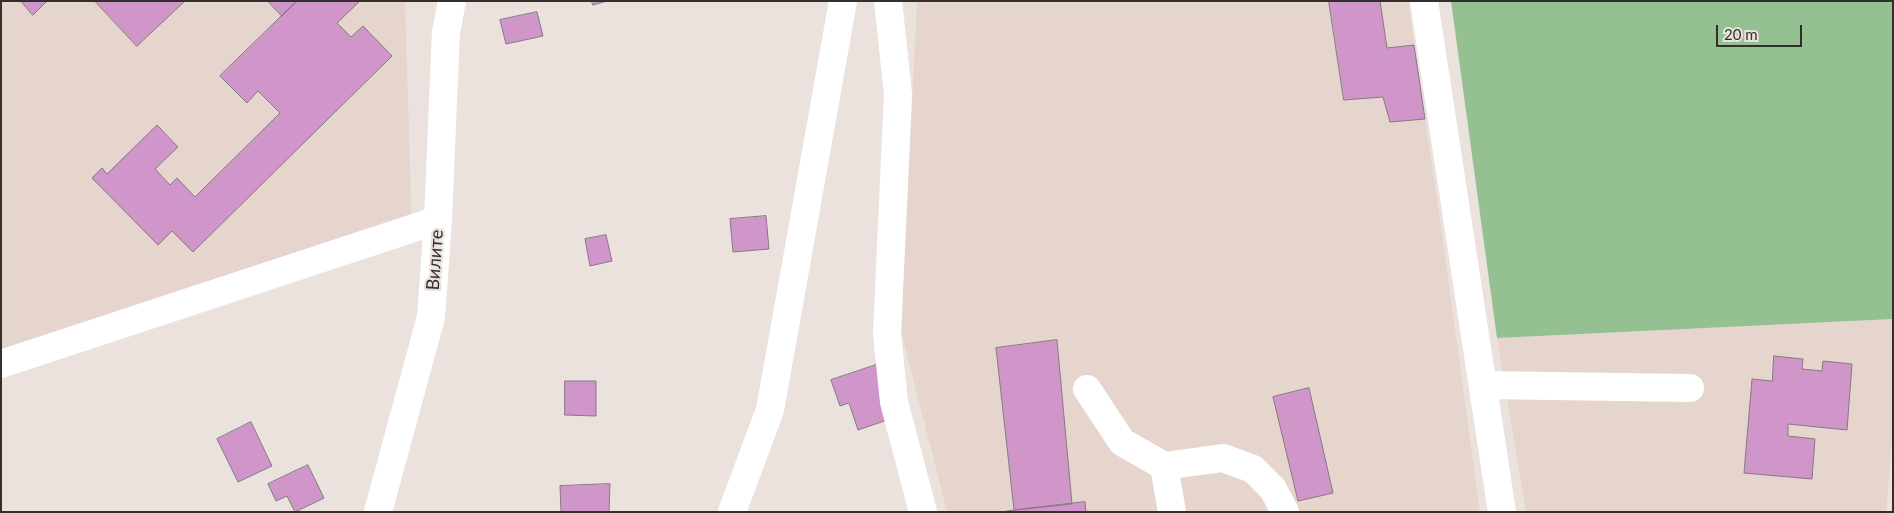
<!DOCTYPE html>
<html>
<head>
<meta charset="utf-8">
<style>
  body { margin:0 }
  #map { position:relative; width:1894px; height:513px; overflow:hidden; background:#ebe2dd; font-family:Lato,sans-serif }
  canvas { display:block }
  .frame { position:absolute; inset:0; border:2px solid #332f2e; pointer-events:none }
  .scale { position:absolute; left:1716px; top:25px; width:86px; height:22px; box-sizing:border-box; border:2px solid #332f2e; border-top:0; padding-left:6px; font-size:15px; line-height:18px; white-space:nowrap; color:#332f2e; -webkit-text-stroke:4px #ebe2dd; paint-order:stroke }
</style>
</head>
<body>
<div id="map">
<canvas width="1894" height="513"></canvas>
<div class="frame"></div>
<div class="scale">20 m</div>
</div>
<script>
const c = document.querySelector('canvas').getContext('2d');
c.lineJoin = 'round';
function paint(path, color) { c.fillStyle = color; c.fill(path, 'evenodd'); }
function trace(path, color, width, dash) { c.strokeStyle = color; c.lineWidth = width; c.lineCap = dash ? 'butt' : 'round'; c.setLineDash(dash || []); c.stroke(path); }
function drawText(font, color, halo, rows, align = 'center') {
  c.font = font + ' Lato,sans-serif'; c.lineWidth = 4.5; c.setLineDash([]); c.textBaseline = 'middle'; c.strokeStyle = halo; c.fillStyle = color; for (const [text, x, y, turn = 0] of rows) {
    c.save(); c.translate(x, y); c.rotate((+turn || 0) * Math.PI / 180); c.textAlign = isNaN(turn) ? turn : align; if (halo) c.strokeText(text, 0, 0); c.fillText(text, 0, 0); c.restore();
  }
}
paint(new Path2D(`
  M 1,1 L 405,1 L 412,234 L 1,375 Z
  M 917,1 L 1408,1 L 1442,233 L 1480,512 L 947,512 L 901,331 Z
  M 1893,319 L 1893,429 L 1886,512 L 1526,512 L 1497,338 Z`), '#e6d5cd');
paint(new Path2D(`
  M 1451,1 L 1893,1 L 1893,319 L 1497,338 Z`), '#94c092');
const building = new Path2D(`
  M 21,1 L 47,1 L 33,15 Z
  M 95,1 L 185,1 L 137,46 Z
  M 268,1 L 297,1 L 282,16 Z
  M 297,1 L 360,1 L 337,23 L 351,37 L 363,26 L 392,56 L 193,252 L 172,231 L 158,245 L 92,178 L 102,168 L 107,174 L 157,125 L 178,147 L 155,169 L 170,185 L 177,178 L 195,197 L 280,113 L 258,91 L 247,103 L 220,76 Z
  M 592,1 L 607,1 L 593,5 Z
  M 1329,1 L 1380,1 L 1387,48 L 1414,45 L 1425,119 L 1390,122 L 1383,97 L 1344,100 Z
  M 537,12 L 543,36 L 506,44 L 500,20 Z
  M 766,216 L 769,249 L 733,252 L 730,219 Z
  M 606,235 L 612,261 L 590,266 L 585,239 Z
  M 1057,340 L 1072,504 L 1014,510 L 996,348 Z
  M 1774,356 L 1803,359 L 1802,369 L 1822,371 L 1823,361 L 1852,364 L 1847,430 L 1788,424 L 1788,436 L 1815,439 L 1812,479 L 1744,473 L 1752,379 L 1772,381 Z
  M 879,364 L 896,417 L 858,430 L 849,403 L 840,406 L 831,380 Z
  M 565,381 L 596,381 L 596,416 L 565,415 Z
  M 1309,388 L 1333,493 L 1298,501 L 1273,397 Z
  M 251,422 L 272,466 L 238,482 L 217,439 Z
  M 308,465 L 324,498 L 295,512 L 287,496 L 276,501 L 268,484 Z
  M 610,484 L 609,512 L 561,512 L 560,486 Z
  M 1085,502 L 1086,512 L 1001,512 L 1014,510 Z`);
paint(building, '#d096ca');
trace(building, '#827b81', 1);
trace(new Path2D(`
  M 888,1 L 898,94 L 887,334 L 894,402 L 923,512
  M 1424,1 L 1502,512
  M 1,364 L 438,220
  M 1483,385 L 1690,388
  M 1087,389 L 1122,442 L 1164,466 L 1223,458 L 1253,469 L 1273,489 L 1285,512
  M 1164,466 L 1172,512
  M 378,512 L 431,317 L 438,220 L 446,32 L 452,1
  M 732,512 L 770,410 L 843,1`), '#fff', 28);
drawText('18px', '#332f2e', '#ebe2dd', [
  ["Вилите",435,260,-86]
]);
</script>
</body>
</html>
